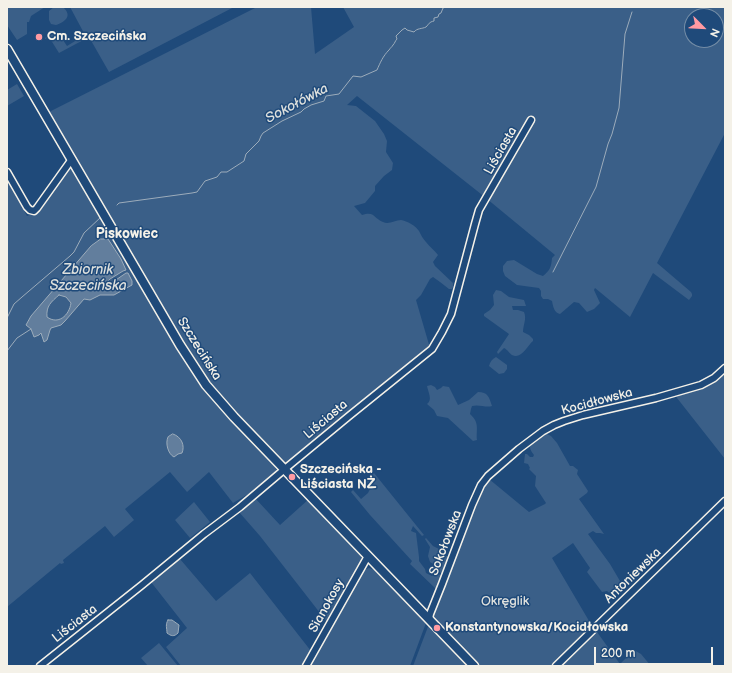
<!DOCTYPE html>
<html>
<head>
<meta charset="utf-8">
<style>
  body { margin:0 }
  #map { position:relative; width:732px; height:673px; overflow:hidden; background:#1f4a7a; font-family:"Balsamiq Sans",sans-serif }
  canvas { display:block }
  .frame { position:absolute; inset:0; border:8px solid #f4f1e8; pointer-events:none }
  .north { position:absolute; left:684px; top:8px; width:40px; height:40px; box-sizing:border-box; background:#1f4a7a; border:1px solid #748da6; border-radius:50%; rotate:114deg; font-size:11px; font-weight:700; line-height:16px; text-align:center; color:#f4f1e8 }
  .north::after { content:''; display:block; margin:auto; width:14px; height:18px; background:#ff9aa2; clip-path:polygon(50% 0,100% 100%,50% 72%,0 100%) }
  .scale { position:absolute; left:594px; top:647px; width:119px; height:18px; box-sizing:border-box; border:2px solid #f4f1e8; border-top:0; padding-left:5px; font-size:12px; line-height:14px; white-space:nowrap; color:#f4f1e8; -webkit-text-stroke:3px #1f4a7a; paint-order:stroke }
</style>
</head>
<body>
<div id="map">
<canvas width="732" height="673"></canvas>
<div class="frame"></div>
<div class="north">N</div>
<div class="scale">200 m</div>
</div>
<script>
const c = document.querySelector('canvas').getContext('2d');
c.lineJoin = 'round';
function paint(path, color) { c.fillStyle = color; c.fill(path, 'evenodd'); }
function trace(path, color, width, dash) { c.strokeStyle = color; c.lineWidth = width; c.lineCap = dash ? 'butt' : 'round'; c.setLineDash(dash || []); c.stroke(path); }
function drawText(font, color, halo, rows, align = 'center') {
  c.font = font + ' "Balsamiq Sans",sans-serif'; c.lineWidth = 3; c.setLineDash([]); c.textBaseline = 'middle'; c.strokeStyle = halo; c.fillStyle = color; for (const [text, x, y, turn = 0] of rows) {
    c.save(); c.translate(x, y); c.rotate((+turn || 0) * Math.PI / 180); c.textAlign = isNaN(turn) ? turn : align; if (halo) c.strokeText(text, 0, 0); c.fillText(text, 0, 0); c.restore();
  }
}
paint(new Path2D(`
  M 7,7 L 45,7 L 31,16 L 29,22 L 27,22 L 27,34 L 17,40 L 7,25 Z
  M 54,7 L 63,7 C 73,16 65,22 56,25 L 51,24 L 49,20 L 49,11 Z
  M 70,7 L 234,7 L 109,72 L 89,37 L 59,53 L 49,37 L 45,39 L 45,38 C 51,34 55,32 60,38 L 61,37 L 67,46 L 85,35 Z
  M 257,7 L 311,7 L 315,54 L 354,27 L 343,7 L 725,7 L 725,133 L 657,263 L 691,292 L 692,294 L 692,296 L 689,300 L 653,273 L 630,317 L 595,288 L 594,290 L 600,303 L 594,309 L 587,312 L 579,303 L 574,302 L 560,314 C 554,313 553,306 552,301 L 548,299 L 543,299 L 541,296 L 541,291 L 539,288 L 517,285 L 505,276 L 503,271 L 503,266 L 507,261 L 514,260 L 537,274 L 543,276 C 550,270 551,268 552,258 L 555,255 L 481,194 L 357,96 L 347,105 L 356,106 L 375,121 L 384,134 L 387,141 L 386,152 L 393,163 L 392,170 L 384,176 L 375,186 L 375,191 L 365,203 L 354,206 L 362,215 C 375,211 373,218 383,222 C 389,225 395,220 401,220 C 407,221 416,226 419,231 C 421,235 423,239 426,242 C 430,247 434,250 438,255 L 433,262 L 435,266 L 453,283 L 453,287 L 452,289 L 449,289 L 440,282 L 433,277 L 430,279 L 421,295 L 416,300 L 430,348 L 283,465 L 232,420 L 270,459 L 277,471 L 255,490 L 233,503 L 209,472 L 187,492 L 170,472 L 125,509 L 134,520 L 114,537 L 105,526 L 63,560 L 64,563 L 61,564 L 60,563 L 7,607 L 7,181 L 27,216 L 37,212 L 74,158 L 47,113 ZM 692,16 L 716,16 L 716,40 L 692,40 Z
  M 17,84 L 24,96 L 7,106 L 7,90 Z
  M 496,290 L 501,291 L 509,297 L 524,300 L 526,306 L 512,306 L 513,310 L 518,310 L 524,312 C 527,319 523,325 523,332 L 529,335 L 533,339 L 533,341 C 527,346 521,360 512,355 C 509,353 508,350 504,348 L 498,354 L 497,352 L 509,334 L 484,316 L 484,314 L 490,310 L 494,305 L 493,295 Z
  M 496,357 L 507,365 L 507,369 L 504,373 L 499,374 L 489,366 C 490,362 492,359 496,357 Z
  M 722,374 L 725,377 L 725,459 L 677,398 L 678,395 L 705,387 Z
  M 431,385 L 435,387 L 437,390 L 441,388 L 443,386 L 449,387 L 458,405 L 469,400 L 478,392 C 488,392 489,397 492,406 C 486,408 479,404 472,406 L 471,409 L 470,414 C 480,423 476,429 477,440 L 473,441 L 448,418 L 437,416 L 434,410 L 427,404 C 433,400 428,392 427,386 Z
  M 545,433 L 551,436 L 557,443 L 570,466 L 573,466 L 578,470 L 577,474 L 588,491 L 587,493 L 579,499 L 604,534 L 600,533 L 596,533 L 593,531 L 588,534 L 610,564 L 620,581 L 612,595 L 607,591 L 602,592 L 587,572 L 590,568 L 573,543 L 552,558 L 592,626 L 551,666 L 413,666 L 471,514 L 481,490 L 489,479 L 529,512 L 545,504 L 546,503 L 535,486 L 536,476 L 529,469 L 530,468 L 528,464 L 524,463 L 525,454 L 527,454 L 530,457 L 533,457 L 534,455 C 524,443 535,439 545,433 Z
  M 374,473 L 424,535 L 422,536 L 413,526 L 411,531 L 416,533 L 419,557 L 419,561 L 425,569 L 426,573 L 432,576 L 436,573 L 443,576 L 438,590 L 435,588 L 410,564 L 412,561 L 370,515 L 351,492 L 353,490 L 361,499 L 368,493 L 370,489 L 366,480 Z
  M 255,498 L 280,525 L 309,499 L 361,555 L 361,563 L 327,622 L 260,536 L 239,512 Z
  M 194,502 L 210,522 L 190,538 L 175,520 Z
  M 426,538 L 433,546 L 441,550 L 446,556 L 450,557 L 444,574 L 437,571 L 433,564 L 430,562 L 428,556 L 430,547 L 425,539 Z
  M 180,559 L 216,601 L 250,573 L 311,651 L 303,666 L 181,666 L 166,647 L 187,628 L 151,582 Z
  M 369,568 L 375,570 L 426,623 L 410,666 L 311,666 L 364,570 Z
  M 597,632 L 620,664 L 634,650 L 641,654 L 651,666 L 560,666 Z
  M 159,643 L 178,666 L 148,666 L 141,658 Z`), '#3a5f88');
const water = new Path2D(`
  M 101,239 L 108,239 L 121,259 L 126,270 L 123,271 L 110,279 L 108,281 L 108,283 L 110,284 L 126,273 L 128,273 L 132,281 L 132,285 L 114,295 L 100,295 L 90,300 L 84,299 L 65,321 L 61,325 L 51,328 L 50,330 L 47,340 L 44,342 L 41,333 L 39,335 L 34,337 L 31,329 L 26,325 L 31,316 L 91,246 ZM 59,295 L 66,297 L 71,303 C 69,316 58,325 47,317 C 46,306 51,302 59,295 Z
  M 173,434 C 182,437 185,446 182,453 L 178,454 L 174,457 C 168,454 165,443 168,437 Z
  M 168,620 L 172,620 L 179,625 L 178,633 C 174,637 171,636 167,633 C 167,628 165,625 168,620 Z`);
paint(water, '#627e9d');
trace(water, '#9cacbb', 1);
trace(new Path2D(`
  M 117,205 L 119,203 L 192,193 L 197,192 L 205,181 L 217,177 L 221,172 L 227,172 L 244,161 L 246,154 L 259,141 L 261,136 L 263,133 L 282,121 L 301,112 L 304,109 L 311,105 L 324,101 L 326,96 L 339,94 L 353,76 L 361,77 L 377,70 C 380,63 383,56 389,50 C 391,47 392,47 393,45 C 395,43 395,41 397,39 L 396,36 L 402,30 L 405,28 L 407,30 L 414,32 C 417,28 422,29 426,27 C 429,24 429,22 434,21 L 434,18 L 438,17 L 439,14 L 441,13 L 443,8 L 445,7
  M 553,272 L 596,187 L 608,144 L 612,134 L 619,108 L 625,34 L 632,12
  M 7,318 L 14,304 L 22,297 L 70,256 L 74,252 L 84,233 L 101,217
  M 7,351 L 17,338 L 31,329`), '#9cacbb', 1);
const minor = new Path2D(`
  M 7,172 L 27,207 L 30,210 L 34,211 L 37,208 L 72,159
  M 429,619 L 430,614 L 442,584 L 472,505 L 481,485 L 488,476 L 519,449 L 543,431 L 554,425 L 564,421 L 583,415 L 656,398 L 701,385 L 714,378 L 725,368
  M 40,666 L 142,585 L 204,534 L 240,507 L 286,468 L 349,416 L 432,349 L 442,332 L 451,314 L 475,224 L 479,210 L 531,120
  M 306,666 L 368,556
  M 556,666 L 725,501`);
const major = new Path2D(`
  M 7,49 L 180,345 L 206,385 L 234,417 L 474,666`);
trace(minor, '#f4f1e8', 9);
trace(major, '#f4f1e8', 11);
trace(minor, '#1f4a7a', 6);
trace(major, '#1f4a7a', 8);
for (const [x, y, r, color] of [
  [39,37,4,"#ff9aa2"],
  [292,477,4,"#ff9aa2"],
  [437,628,4,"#ff9aa2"]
]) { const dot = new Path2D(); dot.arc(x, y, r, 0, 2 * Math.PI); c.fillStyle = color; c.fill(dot); trace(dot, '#1f4a7a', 1.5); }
drawText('bold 13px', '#f4f1e8', '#1f4a7a', [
  ["Cm. Szczecińska",47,37],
  ["Szczecińska -",300,470],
  ["Liściasta NŻ",300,485],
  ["Konstantynowska/Kocidłowska",445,628]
], 'left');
drawText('13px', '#f4f1e8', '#1f4a7a', [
  ["Liściasta",501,151,-60],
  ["Szczecińska",199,349,58],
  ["Kocidłowska",597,402,-15],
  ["Liściasta",326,420,-40],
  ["Sokołowska",446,543,-69],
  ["Antoniewska",633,576,-44],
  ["Sianokosy",327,606,-61],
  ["Liściasta",75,624,-38]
]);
drawText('13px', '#e1e2de', '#1f4a7a', [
  ["Okręglik",505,602]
]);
drawText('italic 14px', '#dee0dd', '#1f4a7a', [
  ["Sokołówka",297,104,-28],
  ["Zbiornik",88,270],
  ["Szczecińska",88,286]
]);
drawText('bold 14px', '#f4f1e8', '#1f4a7a', [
  ["Piskowiec",127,234]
]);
</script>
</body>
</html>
